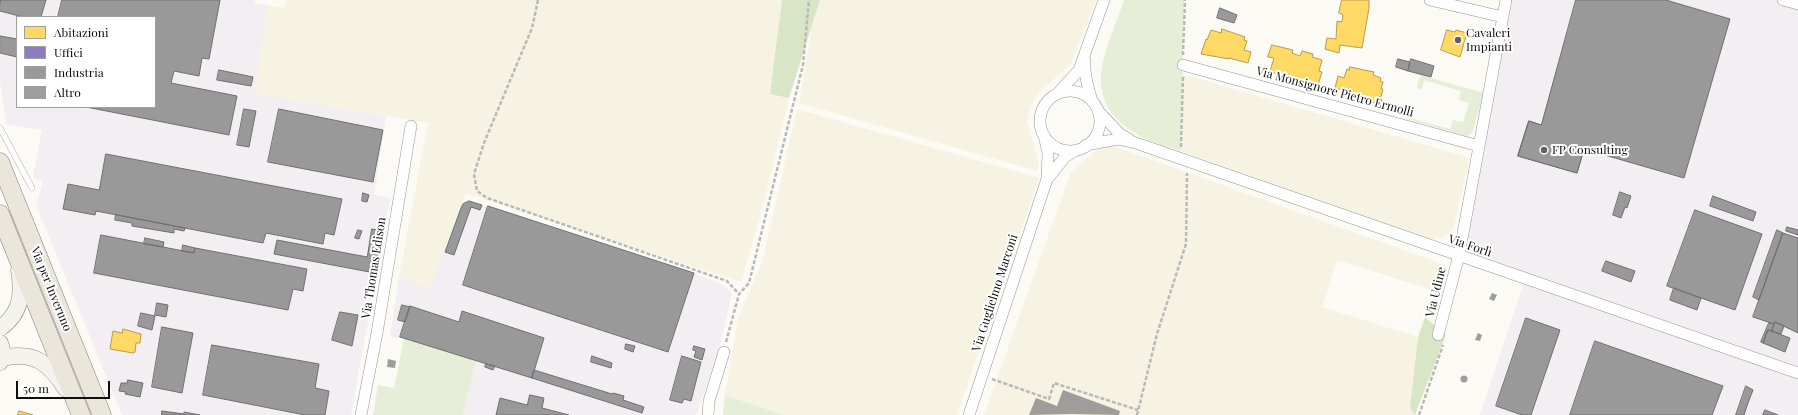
<!DOCTYPE html>
<html>
<head>
<meta charset="utf-8">
<style>
  body { margin:0 }
  #map { position:relative; width:1798px; height:415px; overflow:hidden; background:#fbfaf5; font-family:"Playfair Display",serif }
  canvas { display:block }
  .legend { position:absolute; left:16px; top:16px; width:140px; height:92px; box-sizing:border-box; background:#fff; border:1px solid #9f9f9f; margin:0; padding:5px 7px; list-style:none; font-size:12px; color:#0f0f0f }
  .legend li { display:flex; align-items:center; gap:8px; height:20px }
  .legend b { width:20px; border:1px solid #9f9f9f }
  .scale { position:absolute; left:16px; top:381px; width:94px; height:18px; box-sizing:border-box; border:2px solid #0f0f0f; border-top:0; padding-left:5px; font-size:12px; line-height:14px; white-space:nowrap; color:#0f0f0f; -webkit-text-stroke:3px #fff; paint-order:stroke }
</style>
</head>
<body>
<div id="map">
<canvas width="1798" height="415"></canvas>
<ul class="legend">
<li><b style="height:11px;background:#ffd966"></b>Abitazioni</li>
<li><b style="height:11px;background:#8e7cc3"></b>Uffici</li>
<li><b style="height:11px;background:#999"></b>Industria</li>
<li><b style="height:11px;background:#9f9d9a"></b>Altro</li>
</ul>
<div class="scale">50 m</div>
</div>
<script>
const c = document.querySelector('canvas').getContext('2d');
c.lineJoin = 'round';
function paint(path, color) { c.fillStyle = color; c.fill(path, 'evenodd'); }
function trace(path, color, width, dash) { c.strokeStyle = color; c.lineWidth = width; c.lineCap = dash ? 'butt' : 'round'; c.setLineDash(dash || []); c.stroke(path); }
function drawText(font, color, halo, rows, align = 'center') {
  c.font = font + ' "Playfair Display",serif'; c.lineWidth = 4; c.setLineDash([]); c.textBaseline = 'middle'; c.strokeStyle = halo; c.fillStyle = color; for (const [text, x, y, turn = 0] of rows) {
    c.save(); c.translate(x, y); c.rotate((+turn || 0) * Math.PI / 180); c.textAlign = isNaN(turn) ? turn : align; if (halo) c.strokeText(text, 0, 0); c.fillText(text, 0, 0); c.restore();
  }
}
paint(new Path2D(`
  M 0,0 L 255,0 L 255,4 L 268,5 L 255,93 L 386,116 L 374,195 L 390,198 L 351,415 L 122,415 L 36,205 L 43,182 L 33,177 L 42,130 L 6,124 L 0,81 ZM 17,17 L 155,17 L 155,107 L 17,107 Z
  M 1511,0 L 1798,0 L 1798,415 L 1480,415 L 1524,282 L 1462,261 Z
  M 469,201 L 694,273 L 723,285 L 732,293 L 719,351 L 696,415 L 463,415 L 476,360 L 404,338 L 390,337 L 399,277 L 430,288 L 461,208 L 463,204 Z`), '#f2eef1');
paint(new Path2D(`
  M 286,0 L 782,0 L 770,94 L 789,98 L 763,207 L 741,282 L 466,193 L 430,289 L 399,277 L 428,123 L 254,93 L 268,5 L 284,8 Z
  M 820,0 L 1096,0 L 1071,63 L 1038,94 L 1031,106 L 1027,121 L 1039,165 L 1037,171 L 799,103 L 814,14 Z
  M 1182,74 L 1467,157 L 1468,165 L 1454,226 L 1450,233 L 1444,237 L 1430,240 L 1181,151 Z
  M 797,109 L 1039,178 L 957,415 L 784,415 L 725,395 L 738,318 L 762,263 Z
  M 1105,143 L 1442,264 L 1433,290 L 1337,260 L 1322,307 L 1418,337 L 1410,408 L 1415,415 L 984,415 L 1071,172 Z`), '#f6f3e3');
paint(new Path2D(`
  M 1124,0 L 1184,0 L 1181,151 C 1166,146 1148,142 1135,133 C 1077,97 1107,51 1124,0 Z
  M 1420,75 L 1484,93 L 1472,133 L 1467,136 L 1406,119 L 1409,107 L 1412,108 L 1410,118 L 1450,129 L 1453,120 L 1463,122 L 1469,103 L 1459,100 L 1461,91 L 1424,80 L 1422,90 L 1417,88 Z
  M 404,338 L 476,360 L 463,415 L 373,415 L 378,385 L 394,388 Z
  M 725,395 L 784,415 L 723,415 Z`), '#e6eed8');
paint(new Path2D(`
  M 782,0 L 820,0 L 789,98 L 770,94 Z
  M 1425,317 L 1446,335 L 1415,415 L 1410,408 L 1418,337 Z`), '#d8e5c7');
const homes = new Path2D(`
  M 1342,0 L 1369,0 L 1369,8 L 1362,48 L 1340,45 L 1339,53 L 1325,49 L 1327,38 L 1336,39 L 1337,21 L 1342,22 L 1343,15 L 1339,13 Z
  M 1222,29 L 1245,37 L 1244,40 L 1247,41 L 1244,50 L 1251,52 L 1248,63 L 1229,58 L 1229,59 L 1201,54 L 1206,39 L 1207,40 L 1211,30 L 1221,33 Z
  M 1447,30 L 1455,32 L 1456,30 L 1467,33 L 1460,57 L 1441,50 Z
  M 1272,45 L 1293,50 L 1292,53 L 1300,56 L 1302,51 L 1313,54 L 1312,57 L 1322,60 L 1319,71 L 1322,72 L 1318,85 L 1288,77 L 1289,74 L 1286,73 L 1285,77 L 1270,71 L 1274,58 L 1268,57 Z
  M 1350,67 L 1374,72 L 1373,75 L 1381,78 L 1380,81 L 1383,82 L 1381,89 L 1383,89 L 1379,104 L 1362,99 L 1363,97 L 1352,93 L 1335,88 L 1338,76 L 1344,78 L 1347,69 L 1349,70 Z
  M 123,329 L 141,334 L 140,343 L 136,343 L 135,352 L 133,353 L 110,349 L 113,331 L 122,333 Z
  M 19,411 L 33,415 L 18,415 Z`);
paint(homes, '#ffd966');
trace(homes, '#b79c4c', 1);
const offices = new Path2D(`
  M 1529,121 L 1541,125 L 1538,138 L 1584,149 L 1577,173 L 1518,156 Z`);
paint(offices, '#8e7cc3');
trace(offices, '#685b8d', 1);
const industry = new Path2D(`
  M 1,0 L 46,0 L 41,17 L 23,17 L 0,11 Z
  M 62,0 L 220,0 L 209,59 L 202,58 L 199,76 L 174,71 L 171,83 L 237,96 L 229,135 L 86,107 L 155,107 L 155,17 L 58,17 Z
  M 1576,0 L 1666,0 L 1730,19 L 1684,178 L 1584,149 L 1577,173 L 1518,156 L 1529,121 L 1541,125 Z
  M 1220,8 L 1237,15 L 1234,23 L 1217,18 Z
  M 0,36 L 17,39 L 17,57 L 0,53 Z
  M 1398,59 L 1410,62 L 1408,71 L 1396,67 Z
  M 1411,59 L 1434,66 L 1431,77 L 1408,71 Z
  M 219,70 L 253,77 L 251,86 L 217,80 Z
  M 244,109 L 256,111 L 249,147 L 237,145 Z
  M 279,109 L 383,130 L 373,182 L 268,162 Z
  M 106,154 L 342,199 L 334,235 L 325,233 L 323,244 L 266,233 L 263,243 L 96,211 L 95,215 L 63,209 L 68,184 L 99,190 Z
  M 1620,192 L 1631,196 L 1627,208 L 1625,207 L 1621,218 L 1613,215 Z
  M 363,193 L 369,195 L 367,202 L 362,201 Z
  M 1713,196 L 1756,212 L 1753,221 L 1710,206 Z
  M 469,201 L 482,205 L 480,210 L 471,207 L 454,255 L 445,252 L 461,208 L 463,204 Z
  M 488,206 L 694,273 L 668,352 L 463,285 Z
  M 1695,210 L 1762,234 L 1735,310 L 1667,286 Z
  M 116,215 L 118,215 L 185,228 L 184,231 L 174,229 L 174,233 L 132,226 L 132,223 L 115,220 Z
  M 1787,227 L 1798,230 L 1798,235 L 1786,231 Z
  M 372,229 L 383,231 L 375,273 L 274,254 L 277,240 L 367,257 Z
  M 358,230 L 362,231 L 359,239 L 355,238 Z
  M 1777,230 L 1783,233 L 1759,300 L 1753,297 Z
  M 1783,233 L 1798,238 L 1798,333 L 1775,322 L 1774,324 L 1753,317 Z
  M 101,235 L 194,253 L 195,248 L 307,269 L 303,291 L 293,289 L 288,310 L 94,273 Z
  M 145,238 L 164,242 L 163,247 L 144,244 Z
  M 183,245 L 195,248 L 194,253 L 182,251 Z
  M 1606,261 L 1635,271 L 1631,282 L 1602,271 Z
  M 1674,288 L 1701,298 L 1697,310 L 1670,300 Z
  M 157,303 L 168,305 L 166,317 L 155,315 Z
  M 402,305 L 410,307 L 405,322 L 398,320 Z
  M 410,306 L 459,322 L 462,311 L 544,338 L 532,378 L 400,337 Z
  M 340,312 L 358,315 L 352,346 L 332,340 Z
  M 141,313 L 155,316 L 152,330 L 138,326 Z
  M 1526,318 L 1560,330 L 1531,415 L 1522,415 L 1496,406 Z
  M 1775,322 L 1784,326 L 1781,334 L 1772,331 Z
  M 1769,323 L 1774,324 L 1772,331 L 1768,330 L 1763,343 L 1761,342 Z
  M 162,327 L 193,333 L 182,393 L 152,387 Z
  M 1768,330 L 1790,338 L 1785,352 L 1763,343 Z
  M 1595,341 L 1723,386 L 1712,415 L 1570,415 Z
  M 626,344 L 635,346 L 633,352 L 625,349 Z
  M 212,345 L 319,364 L 315,388 L 329,391 L 325,415 L 305,415 L 203,395 Z
  M 694,346 L 705,349 L 702,360 L 694,357 L 696,351 L 693,350 Z
  M 592,356 L 612,363 L 611,368 L 591,362 Z
  M 682,356 L 701,362 L 691,401 L 684,399 L 682,403 L 670,400 Z
  M 486,364 L 495,366 L 493,370 L 485,367 Z
  M 534,370 L 612,394 L 613,393 L 624,396 L 623,400 L 644,407 L 642,413 L 532,378 Z
  M 128,380 L 143,383 L 140,397 L 125,394 L 126,392 L 119,391 L 121,383 L 127,383 Z
  M 1746,386 L 1753,390 L 1748,403 L 1744,415 L 1736,415 Z
  M 530,395 L 544,398 L 542,408 L 569,415 L 496,415 L 500,398 L 527,405 Z
  M 1765,410 L 1778,415 L 1763,415 Z
  M 162,411 L 184,414 L 184,412 L 200,415 L 162,415 Z`);
paint(industry, '#999');
trace(industry, '#707070', 1);
paint(new Path2D(`
  M 1492,293 L 1497,295 L 1494,301 L 1489,299 Z
  M 1478,333 L 1482,335 L 1480,341 L 1475,340 Z
  M 388,359 L 396,361 L 395,368 L 387,367 Z
  M1460.5 379a3.5 3.5 0 1 1 7 0a3.5 3.5 0 1 1-7 0Z
  M 1063,390 L 1120,411 L 1119,415 L 1072,414 L 1029,415 L 1036,398 L 1057,406 Z`), '#9f9d9a');
const lane = new Path2D(`
  M 0,128 L 32,188`);
const street = new Path2D(`
  M 1430,0 L 1503,17
  M 1783,0 L 1798,4
  M 1085,60 C 1084,75 1088,87 1092,101
  M 1183,65 L 1479,146
  M1040 121a30 30 0 1 1 60 0a30 30 0 1 1-60 0Z
  M 1057,94 L 1079,70 L 1104,0
  M 1098,111 L 1120,134 L 1129,139
  M 1086,145 L 1118,139 L 1133,142 L 1798,373
  M 1049,177 L 1065,157 L 1076,150
  M 1438,335 L 1459,255 L 1506,0
  M 361,415 L 377,333 L 411,126
  M 708,415 L 709,401 L 724,352
  M 969,415 L 1047,179 L 1048,153 L 1044,135`);
const secondary = new Path2D(`
  M 0,328 C 21,314 23,294 19,270
  M 0,343 L 3,353 L 0,362
  M 2,358 C 35,351 49,363 66,389`);
const primary = new Path2D(`
  M 0,162 L 102,415
  M 0,214 L 81,415`);
trace(lane, '#959593', 6);
trace(street, '#959593', 12);
trace(secondary, '#8c8b89', 17);
trace(primary, '#838280', 19);
trace(new Path2D(`
  M 538,0 L 532,28 L 484,143 L 474,174 L 477,191 L 487,198 L 727,281 L 739,294
  M 1183,55 L 1185,0
  M 1181,147 L 1183,76
  M 726,342 L 739,294 L 749,283 L 803,65 L 809,0
  M 992,379 L 1049,399 L 1054,383 L 1138,410
  M 1137,415 L 1157,334 L 1186,244 L 1187,173
  M 1419,415 L 1443,345`), '#b9b9b8', 2.5, [4, 2]);
trace(lane, '#fefefe', 5.5);
trace(street, '#fefefe', 11);
trace(secondary, '#f4f2ec', 16);
trace(primary, '#eae6dc', 18);
for (const [x, y, r, color] of [
  [1458,40,4,"#626160"],
  [1544,150,4,"#626160"]
]) { const dot = new Path2D(); dot.arc(x, y, r, 0, 2 * Math.PI); c.fillStyle = color; c.fill(dot); trace(dot, '#fff', 1.5); }
drawText('12px', '#0f0f0f', '#fff', [
  ["Cavaleri",1466,33],
  ["Impianti",1466,47],
  ["FP Consulting",1552,150]
], 'left');
drawText('12px', '#0f0f0f', '#fff', [
  ["Via Monsignore Pietro Ermolli",1335,92,15],
  ["Via Forlì",1470,246,19],
  ["Via Thomas Edison",374,268,-81],
  ["Via per Inveruno",51,289,68],
  ["Via Udine",1436,292,-76],
  ["Via Guglielmo Marconi",995,293,-72]
]);
</script>
</body>
</html>
